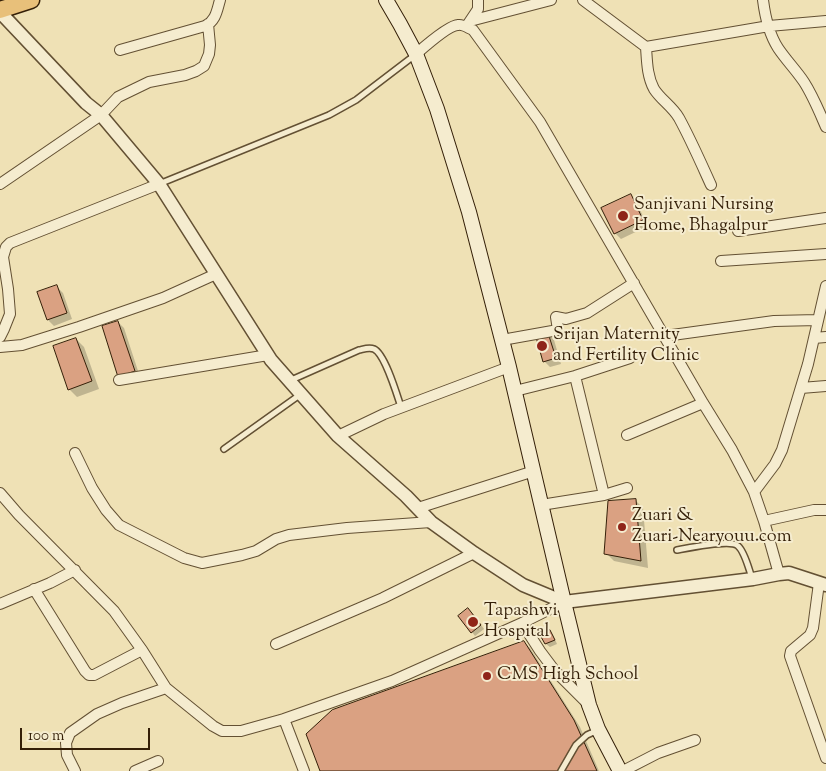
<!DOCTYPE html>
<html>
<head>
<meta charset="utf-8">
<style>
  body { margin:0 }
  #map { position:relative; width:826px; height:771px; overflow:hidden; background:#efe1b5; font-family:"Sorts Mill Goudy",serif }
  canvas { display:block }
  .scale { position:absolute; left:20px; top:728px; width:130px; height:22px; box-sizing:border-box; border:2px solid #341f08; border-top:0; padding-left:6px; font-size:15px; line-height:18px; white-space:nowrap; color:#341f08; -webkit-text-stroke:4px #f5eccf; paint-order:stroke }
</style>
</head>
<body>
<div id="map">
<canvas width="826" height="771"></canvas>
<div class="scale">100 m</div>
</div>
<script>
const c = document.querySelector('canvas').getContext('2d');
c.lineJoin = 'round';
function paint(path, color) { c.fillStyle = color; c.fill(path, 'evenodd'); }
function trace(path, color, width, dash) { c.strokeStyle = color; c.lineWidth = width; c.lineCap = dash ? 'butt' : 'round'; c.setLineDash(dash || []); c.stroke(path); }
function drawText(font, color, halo, rows, align = 'center') {
  c.font = font + ' "Sorts Mill Goudy",serif'; c.lineWidth = 4; c.setLineDash([]); c.textBaseline = 'middle'; c.strokeStyle = halo; c.fillStyle = color; for (const [text, x, y, turn = 0] of rows) {
    c.save(); c.translate(x, y); c.rotate((+turn || 0) * Math.PI / 180); c.textAlign = isNaN(turn) ? turn : align; if (halo) c.strokeText(text, 0, 0); c.fillText(text, 0, 0); c.restore();
  }
}
paint(new Path2D(`
  M 630,196 L 636,202 L 648,226 L 621,239 L 615,233 Z
  M 57,287 L 63,293 L 72,319 L 54,326 L 48,320 L 39,293 Z
  M 118,322 L 124,328 L 140,377 L 125,382 Z
  M 548,334 L 554,340 L 561,364 L 550,367 L 544,361 Z
  M 76,339 L 84,347 L 99,389 L 77,397 L 69,389 Z
  M 635,500 L 643,508 L 648,568 L 614,561 L 606,553 Z
  M 472,613 L 484,629 L 475,636 L 472,632 Z
  M 550,631 L 553,635 L 557,644 L 550,647 L 546,644 L 542,635 Z
  M 524,642 L 530,648 L 580,727 L 599,771 L 322,771 Z`), '#0003');
const building = new Path2D(`
  M 631,194 L 643,220 L 614,234 L 601,208 Z
  M 57,285 L 67,313 L 47,320 L 37,292 Z
  M 118,321 L 135,371 L 118,377 L 102,326 Z
  M 548,333 L 556,358 L 543,362 L 536,337 Z
  M 76,338 L 92,381 L 68,390 L 53,346 Z
  M 636,499 L 641,561 L 604,554 L 608,501 Z
  M 468,608 L 481,625 L 471,633 L 458,616 Z
  M 550,630 L 555,640 L 545,644 L 540,635 Z
  M 524,641 L 574,720 L 597,771 L 320,771 L 306,734 L 332,710 Z`);
paint(building, '#daa182');
trace(building, '#341f08', 1);
const service = new Path2D(`
  M 159,184 L 329,115 L 356,100 L 415,55
  M 289,381 L 359,350 C 364,349 369,347 374,349 C 385,354 397,395 401,407
  M 224,449 L 301,394
  M 677,550 C 688,548 731,539 738,546 C 745,552 749,570 752,578
  M 561,771 L 576,745 L 587,735 L 598,730`);
const minor = new Path2D(`
  M 583,0 L 646,47 L 769,26 L 826,21
  M 763,0 C 765,16 769,34 778,48 C 786,60 796,70 804,82 C 813,96 819,111 826,127
  M 470,21 L 551,0
  M 468,24 L 478,9 L 478,0
  M 646,47 C 647,61 647,76 654,89 C 661,100 672,106 679,118 C 691,140 701,163 711,185
  M 120,50 L 205,26 C 216,21 217,10 220,0
  M 416,54 C 424,47 449,25 458,25 C 463,24 468,28 473,30 L 540,122 L 703,403 L 732,450 L 754,492 L 764,521 L 779,574
  M 0,184 L 101,115 L 118,97 L 149,82 L 185,75 L 196,71 L 204,66 L 209,54 L 210,45 L 208,24
  M 738,231 L 826,218
  M 721,261 L 826,254
  M 665,336 L 774,321 L 818,320
  M 0,337 L 4,329 L 10,314 L 8,289 L 3,257 L 6,247 L 10,243 L 159,184
  M 814,338 L 826,337
  M 502,340 L 558,330 L 556,317 L 566,319 L 587,313 L 634,283
  M 0,347 L 22,345 L 79,327 L 163,298 L 216,274
  M 575,376 L 604,495
  M 119,380 L 268,355
  M 801,388 L 826,386
  M 515,391 L 575,376 L 630,358
  M 627,435 L 703,403
  M 338,436 L 384,414 L 509,367
  M 75,453 L 92,488 L 106,510 L 119,525 L 184,558 L 202,563 L 242,555 L 256,551 L 276,539 L 289,535 L 347,528 L 431,522
  M 754,492 L 775,464 L 782,450 L 808,364 L 826,286
  M 0,493 L 19,515 L 114,611 L 142,650 L 166,688 L 213,726 L 222,731 L 241,731 L 284,719
  M 541,505 L 604,495 L 627,488
  M 418,508 L 534,471
  M 764,521 L 814,510 L 826,510
  M 819,583 L 813,628 L 810,635 L 791,651 L 790,656 L 826,758
  M 34,589 L 85,671 L 89,675 L 94,675 L 142,650
  M 0,604 L 50,583 L 75,570
  M 522,623 L 540,651 L 555,671 L 588,704
  M 276,644 L 383,598 L 474,553
  M 75,771 L 67,755 L 66,743 L 70,733 L 97,714 L 122,703 L 166,688
  M 135,771 L 158,761
  M 304,771 L 284,719 L 392,681 L 522,623 L 564,602
  M 623,771 L 658,753 L 695,740`);
const tertiary = new Path2D(`
  M 0,12 L 86,103 L 101,115 L 159,184 L 271,360 L 338,436 L 406,496 L 431,522 L 474,553 L 523,585 L 564,602 L 753,579 L 779,574 L 789,573 L 826,585`);
const secondary = new Path2D(`
  M 386,0 L 400,24 L 416,54 L 437,109 L 469,212 L 509,367 L 564,602 L 589,705 L 598,729 L 620,771`);
const primary = new Path2D(`
  M 0,10 L 31,0`);
trace(service, '#635033', 8);
trace(minor, '#635033', 12);
trace(tertiary, '#635033', 15);
trace(secondary, '#341f08', 16);
trace(primary, '#341f08', 19);
trace(service, '#f5eccf', 5);
trace(minor, '#f5eccf', 10);
trace(tertiary, '#f5eccf', 12);
trace(secondary, '#f5eccf', 14);
trace(primary, '#e8c07a', 16);
for (const [x, y, r, color] of [
  [623,216,6,"#8f2418"],
  [542,346,6,"#8f2418"],
  [622,527,5,"#8f2418"],
  [473,622,6,"#8f2418"],
  [487,676,5,"#8f2418"]
]) { const dot = new Path2D(); dot.arc(x, y, r, 0, 2 * Math.PI); c.fillStyle = color; c.fill(dot); trace(dot, '#f5eccf', 2); }
drawText('18px', '#341f08', '#f5eccf', [
  ["Sanjivani Nursing",634,206],
  ["Home, Bhagalpur",634,227],
  ["Srijan Maternity",553,336],
  ["and Fertility Clinic",553,357],
  ["Zuari &",632,517],
  ["Zuari-Nearyouu.com",632,538],
  ["Tapashwi",484,612],
  ["Hospital",484,633],
  ["CMS High School",497,676]
], 'left');
</script>
</body>
</html>
